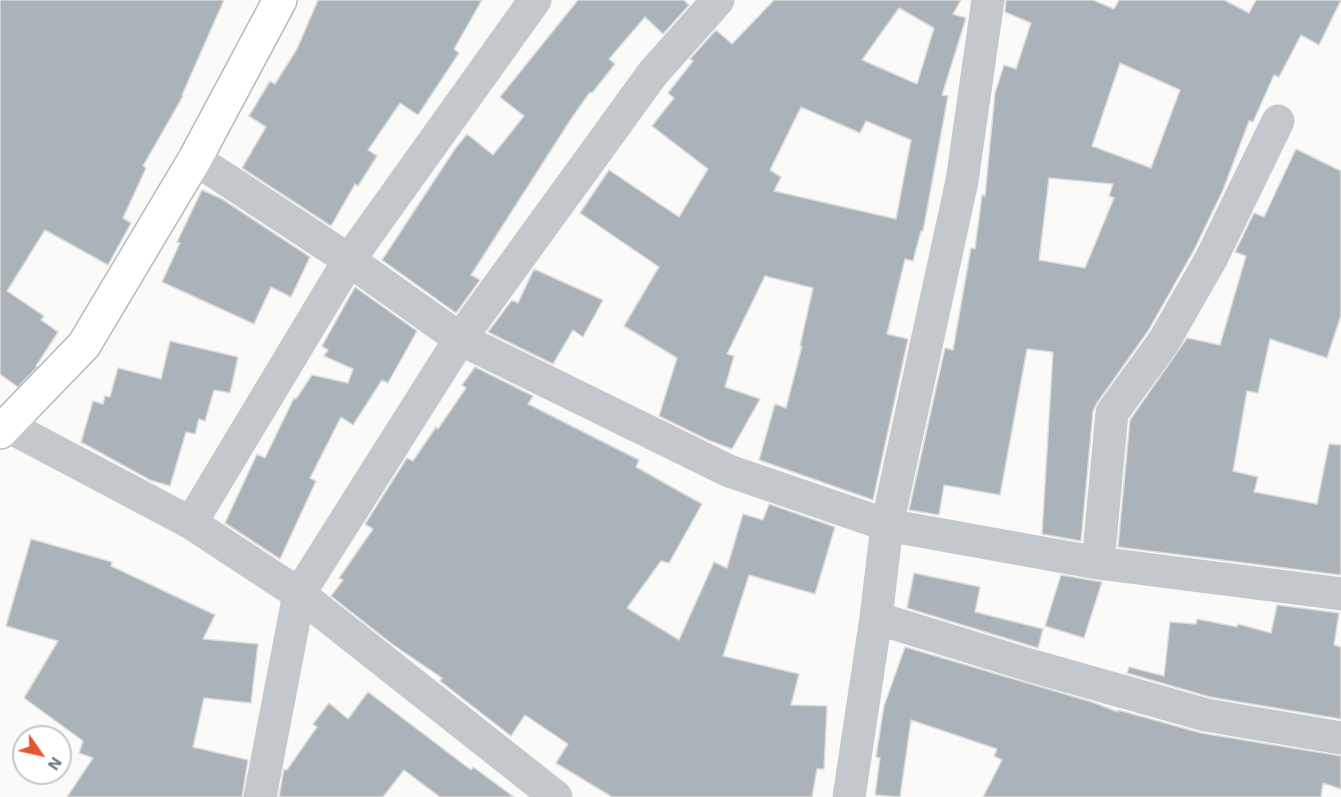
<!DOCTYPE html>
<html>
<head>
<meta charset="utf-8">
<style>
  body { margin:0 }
  #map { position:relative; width:1341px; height:797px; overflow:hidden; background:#fafaf8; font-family:"Exo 2",sans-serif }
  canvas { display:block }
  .north { position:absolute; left:12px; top:725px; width:60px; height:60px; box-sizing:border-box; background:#fff; border:2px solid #c1c8cd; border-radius:50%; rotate:124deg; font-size:16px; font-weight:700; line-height:24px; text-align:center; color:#657683 }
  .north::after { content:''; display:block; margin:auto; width:21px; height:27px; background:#e4572e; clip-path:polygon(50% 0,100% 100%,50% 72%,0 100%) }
</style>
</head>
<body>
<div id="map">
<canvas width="1341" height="797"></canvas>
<div class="north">N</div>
</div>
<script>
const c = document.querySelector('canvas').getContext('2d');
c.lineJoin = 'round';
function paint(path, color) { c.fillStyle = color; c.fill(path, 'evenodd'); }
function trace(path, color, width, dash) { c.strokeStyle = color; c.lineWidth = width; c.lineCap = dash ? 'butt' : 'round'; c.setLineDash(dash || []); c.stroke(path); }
const building = new Path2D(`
  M 0,0 L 224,0 L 182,95 L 183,96 L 143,166 L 146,168 L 123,218 L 131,223 L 108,265 L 45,230 L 7,291 L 44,316 L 41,320 L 58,332 L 36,366 L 37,367 L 18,387 L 0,374 Z
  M 318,0 L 482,0 L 454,49 L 459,53 L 418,115 L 400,103 L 368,150 L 377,156 L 358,186 L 355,184 L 331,226 L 242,168 L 266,127 L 249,116 L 270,81 L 275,84 L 297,49 Z
  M 578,0 L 684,0 L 689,5 L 663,34 L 645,17 L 609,59 L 615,64 L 592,93 L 590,92 L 571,119 L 471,275 L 480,280 L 456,313 L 382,260 L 455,149 L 467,134 L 493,155 L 524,116 L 500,97 Z
  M 774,0 L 961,0 L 953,14 L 966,18 L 942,95 L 948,96 L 923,231 L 921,231 L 913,261 L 905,259 L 887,334 L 908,339 L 873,500 L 759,460 L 775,404 L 786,408 L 802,346 L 800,346 L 813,288 L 765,276 L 727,354 L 734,356 L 725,387 L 760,399 L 732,449 L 708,440 L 659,416 L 677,358 L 624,326 L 659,267 L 580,213 L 609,170 L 679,217 L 708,169 L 652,126 L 674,98 L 668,93 L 693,61 L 690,59 L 716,30 L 732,44 ZM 899,8 L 934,28 L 917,84 L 862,60 ZM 801,107 L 860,133 L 866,121 L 911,140 L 896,219 L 774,191 L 781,177 L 770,170 Z
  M 1006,0 L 1093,0 L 1114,9 L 1119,0 L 1224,0 L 1249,13 L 1256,0 L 1341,0 L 1319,45 L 1301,35 L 1279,77 L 1274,75 L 1253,122 L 1249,121 L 1223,190 L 1194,250 L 1148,331 L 1097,403 L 1093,411 L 1081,541 L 1042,534 L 1053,352 L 1027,349 L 1000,495 L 944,485 L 939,515 L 909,510 L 945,348 L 953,350 L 971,248 L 975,249 L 982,195 L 985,196 L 995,93 L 1004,65 L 1016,69 L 1031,23 L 1005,12 ZM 1120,63 L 1180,90 L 1151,168 L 1092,146 ZM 1049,178 L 1113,184 L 1109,196 L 1114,198 L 1085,268 L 1039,260 Z
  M 1296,149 L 1341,171 L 1341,315 L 1327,358 L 1270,339 L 1258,393 L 1247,391 L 1233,471 L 1258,477 L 1254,492 L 1317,504 L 1329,444 L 1341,445 L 1341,575 L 1118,547 L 1130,420 L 1187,338 L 1220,345 L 1246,256 L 1235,252 L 1254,213 L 1264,217 Z
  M 202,190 L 222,199 L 310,257 L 291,297 L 271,287 L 254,324 L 162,282 L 180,243 L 177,242 Z
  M 534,269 L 603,300 L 583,337 L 573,330 L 553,364 L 488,332 L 512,300 L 518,303 Z
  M 355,287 L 417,331 L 388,383 L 382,380 L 353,425 L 341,417 L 310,478 L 316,481 L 280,559 L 225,523 L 257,454 L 265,458 L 294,398 L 296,399 L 312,375 L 348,383 L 353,369 L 324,356 L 328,350 L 322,346 Z
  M 170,341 L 238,357 L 230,393 L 214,390 L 205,421 L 199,419 L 195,434 L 186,432 L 170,486 L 150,480 L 81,442 L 93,401 L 103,404 L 105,396 L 110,397 L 118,368 L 161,379 Z
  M 475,367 L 533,396 L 528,404 L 639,460 L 636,467 L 702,504 L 669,563 L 661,561 L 627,608 L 679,640 L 714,562 L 727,568 L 743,514 L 763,520 L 769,504 L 835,527 L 815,594 L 749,575 L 723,656 L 799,674 L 791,705 L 827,706 L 824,769 L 817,769 L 812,797 L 612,797 L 556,763 L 568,744 L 525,715 L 511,736 L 440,681 L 442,678 L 392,644 L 331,596 L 343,580 L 339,578 L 373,529 L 365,524 L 407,458 L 413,461 L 436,427 L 438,429 L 466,388 L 462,385 Z
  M 31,539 L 112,562 L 111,566 L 215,615 L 203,639 L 258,644 L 251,703 L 204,698 L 193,747 L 248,760 L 242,797 L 67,797 L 93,758 L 79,753 L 83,741 L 24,698 L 58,641 L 6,626 Z
  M 914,573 L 980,587 L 975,612 L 1043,629 L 1038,648 L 907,608 Z
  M 1061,575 L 1102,582 L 1084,638 L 1045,626 Z
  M 1277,605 L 1339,613 L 1334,645 L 1341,647 L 1341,719 L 1210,697 L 1127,673 L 1129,667 L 1164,676 L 1170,622 L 1196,624 L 1197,619 L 1237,627 L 1238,624 L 1271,633 Z
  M 905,647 L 1092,702 L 1118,712 L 1118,710 L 1201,733 L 1341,756 L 1341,789 L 1323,783 L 1321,797 L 983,797 L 1002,760 L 994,756 L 997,749 L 911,720 L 900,797 L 875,795 L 880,758 L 876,757 L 884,706 Z
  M 368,692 L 471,770 L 473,767 L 514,797 L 440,797 L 404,770 L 383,797 L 279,797 L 284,769 L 287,770 L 317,727 L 313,724 L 329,703 L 348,719 Z`);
paint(building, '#aab3b9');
trace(building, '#dcdcda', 1.5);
const secondary = new Path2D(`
  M 0,432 L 84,345 L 195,159 L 280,0`);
trace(secondary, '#b3babf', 36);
trace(new Path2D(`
  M 195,159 L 349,260 L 460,339 L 729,471 L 887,525 L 1098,563 L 1341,594
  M 6,425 L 191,523 L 299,594 L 556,797
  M 191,523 L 349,260 L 535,0
  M 1098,563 L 1112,413 L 1164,341 L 1211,259 L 1278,121
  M 876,618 L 1029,665 L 1206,715 L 1341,738
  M 260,797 L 299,594 L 460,339 L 653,73 L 718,0
  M 849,797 L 876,618 L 887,525 L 962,181 L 988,0`), '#c3c8cc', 33);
trace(secondary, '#fff', 33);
</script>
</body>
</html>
